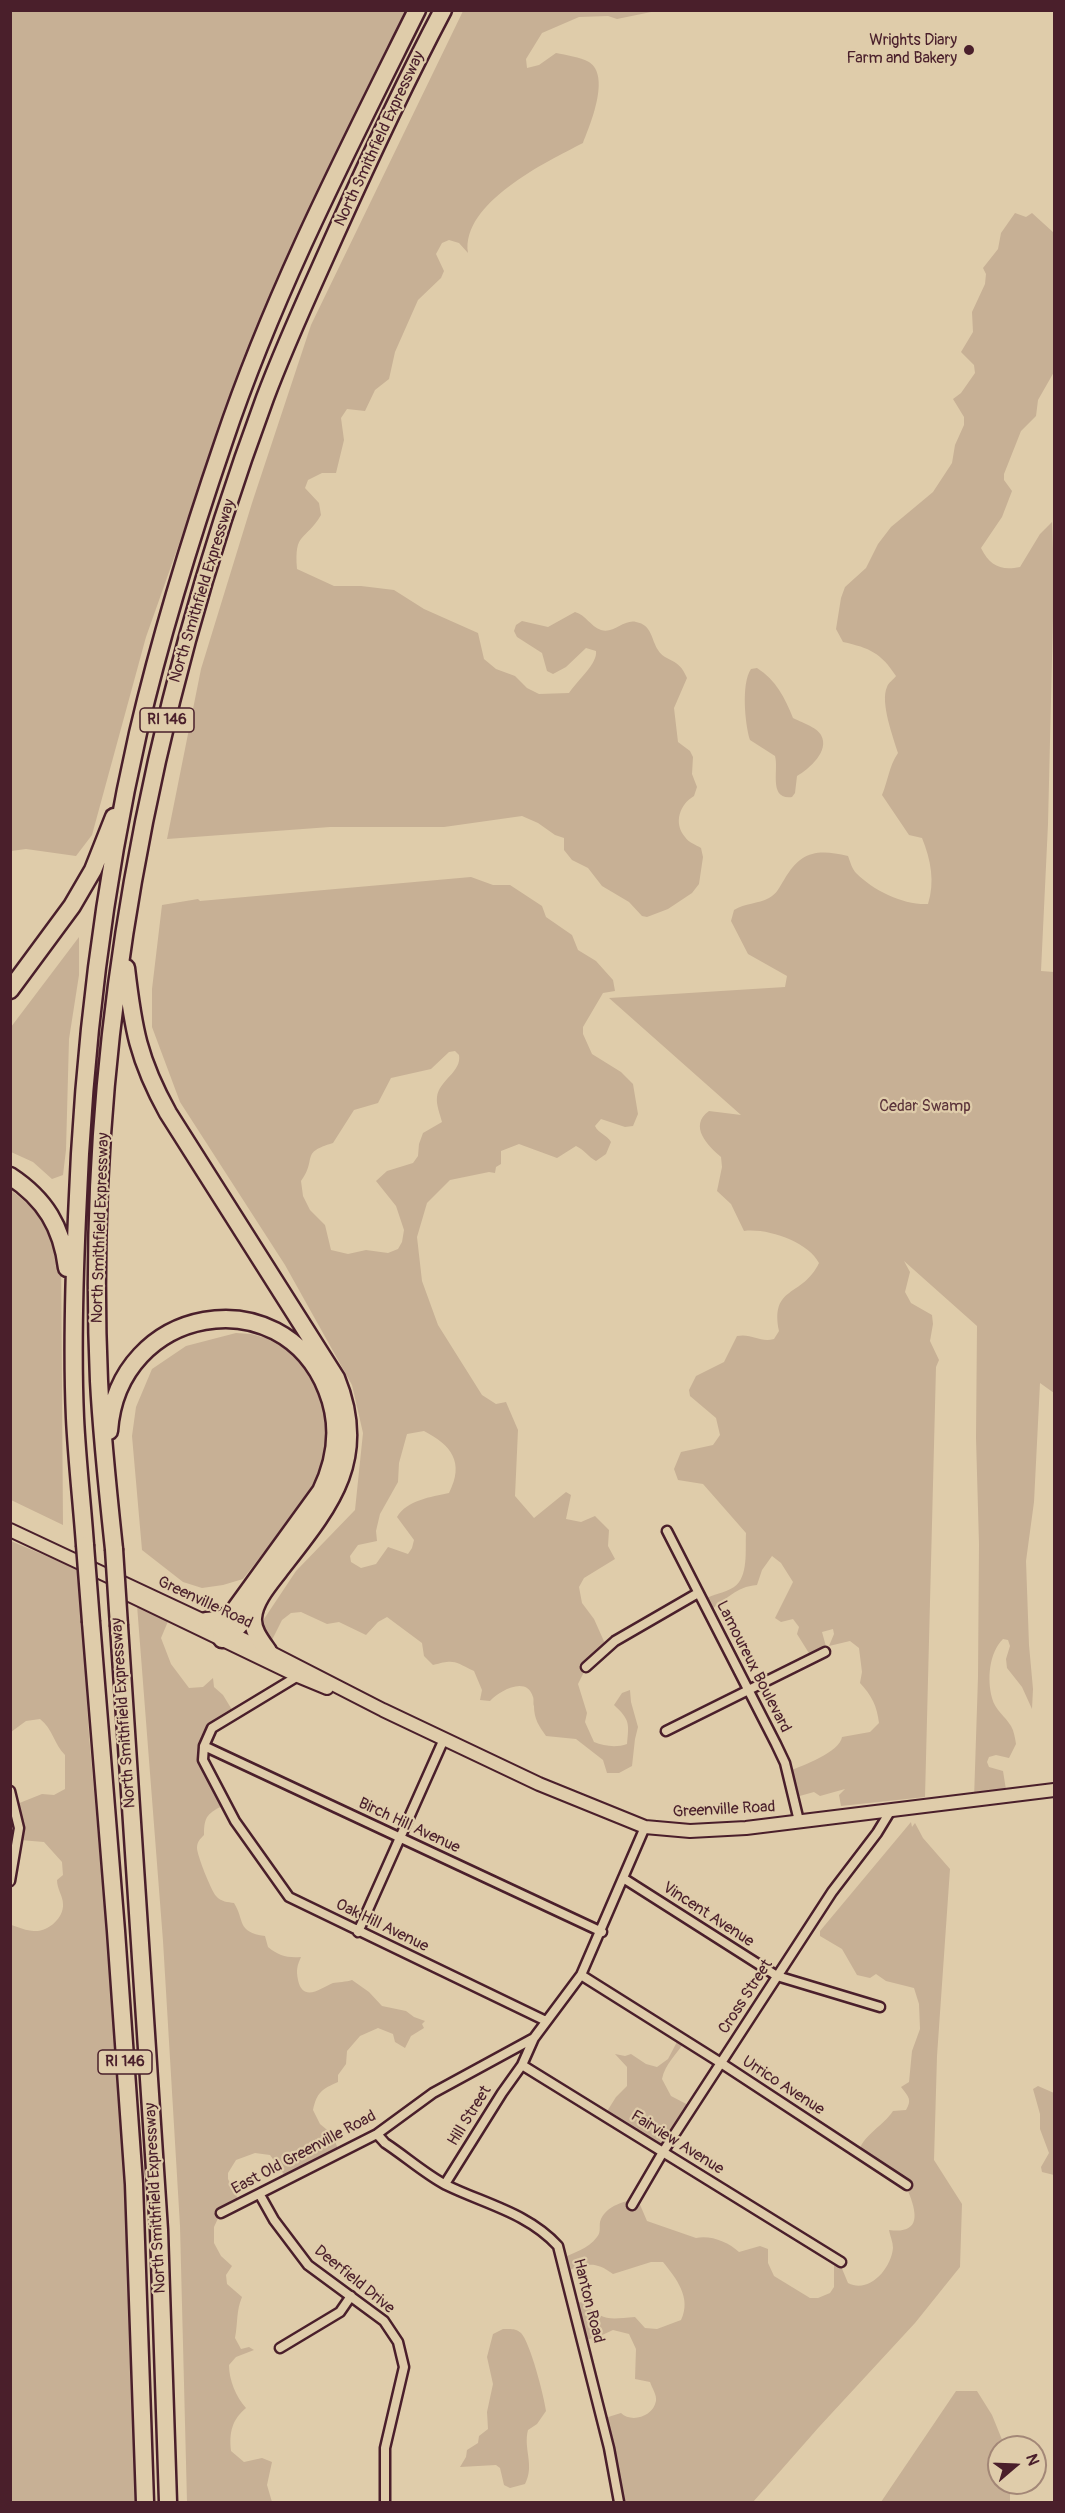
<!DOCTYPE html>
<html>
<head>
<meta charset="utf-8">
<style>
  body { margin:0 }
  #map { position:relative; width:1065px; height:2513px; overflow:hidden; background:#dfccaa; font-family:Pangolin,sans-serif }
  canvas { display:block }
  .frame { position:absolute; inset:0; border:12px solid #4a1f2b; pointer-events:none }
  .north { position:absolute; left:987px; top:2435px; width:60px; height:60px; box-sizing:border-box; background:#dfccaa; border:2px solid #a38777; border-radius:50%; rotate:71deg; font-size:16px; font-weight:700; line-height:24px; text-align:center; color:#4a1f2b }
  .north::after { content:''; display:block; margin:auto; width:21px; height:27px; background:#4a1f2b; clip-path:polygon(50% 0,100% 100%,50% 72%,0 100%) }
</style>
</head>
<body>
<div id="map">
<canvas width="1065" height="2513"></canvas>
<div class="frame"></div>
<div class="north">N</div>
</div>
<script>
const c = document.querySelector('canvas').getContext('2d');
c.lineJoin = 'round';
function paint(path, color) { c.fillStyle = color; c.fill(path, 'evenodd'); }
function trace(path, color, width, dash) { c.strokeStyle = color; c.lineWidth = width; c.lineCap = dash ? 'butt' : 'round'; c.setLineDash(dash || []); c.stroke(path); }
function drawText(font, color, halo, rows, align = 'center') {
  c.font = font + ' Pangolin,sans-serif'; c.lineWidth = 4.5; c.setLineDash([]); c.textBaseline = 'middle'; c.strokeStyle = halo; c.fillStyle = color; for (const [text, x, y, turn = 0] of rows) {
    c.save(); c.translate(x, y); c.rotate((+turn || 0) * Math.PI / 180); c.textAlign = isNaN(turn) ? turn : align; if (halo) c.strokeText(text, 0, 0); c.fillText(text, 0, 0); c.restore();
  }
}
paint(new Path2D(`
  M 10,11 L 415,11 L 231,397 L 146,637 L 92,835 L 76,856 L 26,849 L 11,851 Z
  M 463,11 L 656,11 L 617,19 L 608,16 L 579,17 L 542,33 L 526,59 L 527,68 L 539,65 L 556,53 C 566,55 580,57 589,62 C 611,76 590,125 583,143 C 546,162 461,203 468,253 L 459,243 L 449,240 L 442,243 L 436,254 L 444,271 L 441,278 L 418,300 L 395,352 L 389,379 L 375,390 L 365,411 L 347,409 L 341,418 L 344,440 L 336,473 L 322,473 L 308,480 L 305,488 L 319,503 L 321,515 C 305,542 294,531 297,569 L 334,586 L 361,586 L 394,590 L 424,609 L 478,633 L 484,659 L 496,669 L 515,676 L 527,688 L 539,694 L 569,693 C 577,681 598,663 596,651 L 586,648 L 566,667 L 553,674 L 547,671 L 542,653 L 517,637 L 514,631 L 516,625 L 522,621 L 548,627 L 575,612 C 586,615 590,626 601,630 C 614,634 624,619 636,622 C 652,625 651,639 658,650 C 666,663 678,656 687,678 L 674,708 L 678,742 L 690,751 L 693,757 L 692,774 L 697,787 L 694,796 C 680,804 673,823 685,837 C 688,842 696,845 701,848 L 703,857 L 699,884 L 692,893 L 668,909 L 647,917 L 642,916 L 629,902 L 602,886 L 588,868 L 572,860 L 564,850 L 564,838 L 555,835 L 538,823 L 522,816 L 444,827 L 330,827 L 167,839 L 201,669 L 252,503 L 311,325 Z
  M 1015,213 L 1026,217 L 1032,213 L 1054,233 L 1054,372 L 1038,400 L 1036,416 L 1021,431 L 1004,474 L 1004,480 L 1012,491 L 1002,517 L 981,548 C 990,566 1001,571 1020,567 L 1040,534 L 1052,522 L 1054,576 L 1048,824 L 1041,971 L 1054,972 L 1054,1393 L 1040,1383 L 1034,1502 L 1026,1561 L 1029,1645 L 1033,1689 L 1032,1709 L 1022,1687 L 1007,1668 L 1006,1659 L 1010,1646 L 1008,1640 L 1003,1639 C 989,1653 987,1679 992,1698 C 995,1710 1005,1716 1011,1726 C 1014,1731 1015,1738 1016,1744 L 1009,1758 L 996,1755 L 989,1757 L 987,1762 L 989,1767 L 1003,1771 L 1007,1796 L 974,1799 L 978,1677 L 979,1544 L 976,1438 L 977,1326 L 904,1261 L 910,1272 L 905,1292 L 911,1303 L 932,1315 L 933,1324 L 930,1341 L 939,1360 L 936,1367 L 925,1797 L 841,1806 L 839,1795 L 845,1789 L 820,1796 L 814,1792 L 796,1797 L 789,1771 C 802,1766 840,1752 842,1737 L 870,1732 L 879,1723 C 877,1706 872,1696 860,1683 L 862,1672 L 859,1648 L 850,1641 L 829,1646 L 834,1634 L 833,1629 L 822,1632 L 827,1650 L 812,1658 L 797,1634 L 799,1627 L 793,1619 L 781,1622 L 775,1618 L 793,1582 L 781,1563 L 772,1556 L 762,1570 L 757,1585 C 735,1587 728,1599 710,1610 L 703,1600 C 713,1594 725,1593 734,1587 C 749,1577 745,1549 746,1533 L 703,1484 L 678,1480 L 674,1469 L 681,1452 L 713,1445 L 720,1435 L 716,1418 L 690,1396 L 689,1390 L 696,1376 L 724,1362 L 737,1336 C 752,1333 760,1343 774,1339 L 779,1331 C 770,1285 802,1298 819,1263 C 808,1242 768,1228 744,1231 L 731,1204 L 717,1191 L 722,1167 L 721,1157 C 708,1146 688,1126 709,1111 L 741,1115 L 609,998 L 785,987 L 787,976 L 748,954 L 731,921 L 734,910 C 745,903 758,904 769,898 C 777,894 780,886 784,880 C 801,851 817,849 848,856 C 850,861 852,869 856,873 C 874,891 903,905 928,904 C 935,882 931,860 922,838 L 909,835 L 882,795 C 888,781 889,766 898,753 C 893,737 880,702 887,687 C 888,683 894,679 896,676 C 881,653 870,648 843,642 L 836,629 L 841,598 L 845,587 L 866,568 L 878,544 L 891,527 L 933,492 L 952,463 L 955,445 L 964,425 L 964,417 L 953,399 L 961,393 L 975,373 L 974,365 L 961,352 L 973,332 L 972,312 L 985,284 L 986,274 L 983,268 L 998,249 L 1001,233 Z
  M 757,668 C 776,680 785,698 793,718 C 800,722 817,727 821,735 C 830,751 809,769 797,776 L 795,793 L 792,797 C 768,800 779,770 775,756 L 750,740 C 745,725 741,683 751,669 Z
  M 471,877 L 493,885 L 510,885 L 542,906 L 546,917 L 572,935 L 578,950 L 596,961 L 613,980 L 615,991 L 603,993 L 583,1027 L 583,1034 L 592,1054 L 621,1072 L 633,1084 L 638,1114 L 633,1126 L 625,1127 L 601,1119 L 595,1126 C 598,1133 607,1135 611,1142 L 606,1154 L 596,1161 C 588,1157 585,1150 576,1146 L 557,1158 L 519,1144 L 501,1151 L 501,1164 L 496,1167 L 495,1173 L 489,1172 L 450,1180 L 427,1203 L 417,1237 L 422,1281 L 438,1325 L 482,1395 L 496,1404 L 506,1402 L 518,1430 L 515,1496 L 534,1518 L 566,1492 L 571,1495 L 566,1519 L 581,1522 L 595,1516 L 609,1530 L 608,1546 L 615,1559 L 584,1578 L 579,1587 L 582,1603 L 594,1619 L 607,1648 L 586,1668 L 578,1684 L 587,1713 L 585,1722 L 594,1742 C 604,1746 616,1748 627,1744 C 629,1723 630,1720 614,1705 L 622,1693 L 630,1690 L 631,1702 L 638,1727 L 635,1739 L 632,1766 L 619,1773 L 607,1773 L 603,1760 L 576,1739 L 546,1736 C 539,1726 534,1719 534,1706 C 533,1705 534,1698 533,1697 C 527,1675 499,1691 490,1701 L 480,1700 L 482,1690 L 474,1671 C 454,1661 454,1659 433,1665 L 424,1656 L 422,1643 L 387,1617 L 378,1622 L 366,1635 L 339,1622 L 327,1624 L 301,1612 L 291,1613 L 282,1620 L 268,1648 L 264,1648 L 264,1619 L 296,1571 L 355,1510 L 363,1433 L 352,1385 L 285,1265 L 180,1102 L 152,1027 L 152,989 L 162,905 L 198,899 L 200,901 ZM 455,1051 L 459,1055 C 462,1072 439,1080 437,1097 C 436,1105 440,1114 442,1122 L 423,1133 L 419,1144 L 418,1156 L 413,1163 L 387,1171 L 376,1181 L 396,1206 L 404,1230 L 402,1242 L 398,1249 L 388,1253 L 366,1250 L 348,1254 L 331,1250 L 325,1225 L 310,1210 L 303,1196 L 301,1181 C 318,1158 299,1153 333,1143 L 354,1110 L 378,1103 L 391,1078 L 431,1069 L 449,1052 ZM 424,1431 C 451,1445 465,1462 449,1493 C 431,1497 407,1500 397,1517 L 414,1540 L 412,1548 L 408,1554 L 388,1547 L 376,1564 L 361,1568 L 351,1562 L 350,1556 L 358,1545 L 377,1541 L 376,1531 L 380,1514 L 398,1482 L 399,1463 L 407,1434 Z
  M 79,937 L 79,975 L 69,1039 L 66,1150 L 63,1175 L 52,1179 L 33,1162 L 11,1152 L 11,1027 Z
  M 11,1190 L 41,1215 L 61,1250 L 63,1525 L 11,1500 Z
  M 236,1333 L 251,1334 L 266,1338 L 293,1353 L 321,1377 L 333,1411 L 329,1464 L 283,1534 L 264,1552 L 243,1579 L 223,1585 L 202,1588 L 183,1582 L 142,1550 L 132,1436 L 136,1407 L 152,1369 L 186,1346 Z
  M 11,1541 L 79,1570 L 89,1735 L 107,1938 L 111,1953 L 126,2189 L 130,2362 L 137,2362 L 142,2502 L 11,2502 L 11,1925 C 18,1927 27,1931 34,1931 C 48,1932 64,1918 63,1904 C 63,1896 57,1889 57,1880 L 63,1875 L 62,1862 L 44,1842 L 20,1840 L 11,1886 L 11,1779 L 17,1804 L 42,1794 L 54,1795 L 65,1789 L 65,1755 C 54,1744 53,1729 40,1719 L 26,1721 L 11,1732 Z
  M 137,1605 L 169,1619 L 161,1638 L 171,1664 L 189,1688 L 203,1687 L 213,1678 L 214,1687 L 223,1695 L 234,1713 L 211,1730 L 204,1754 L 225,1804 C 208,1814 204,1815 204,1835 C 200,1839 197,1842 197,1848 C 197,1855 211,1890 216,1896 C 221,1902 228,1902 234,1903 C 245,1920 236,1932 265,1936 L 268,1947 C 279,1956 287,1958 301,1957 C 297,1966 296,1970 298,1980 C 303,2003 321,1988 333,1983 C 338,1982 346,1982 352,1980 L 369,1992 L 382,2006 L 406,2011 L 414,2017 L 425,2021 L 422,2024 L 424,2028 L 411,2036 L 405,2048 L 395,2042 L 393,2034 L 378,2028 L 360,2036 L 347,2051 L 346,2064 L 338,2075 L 338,2082 C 322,2089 317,2092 313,2110 L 320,2124 L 332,2134 L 340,2154 L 288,2180 L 270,2155 L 255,2153 L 236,2160 L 228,2173 L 228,2179 L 240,2203 L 220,2214 L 214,2227 L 214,2243 L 221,2256 L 232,2266 L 226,2275 L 227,2284 L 242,2297 C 236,2311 238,2323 235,2338 L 241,2349 L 249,2347 L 254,2350 L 236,2357 L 229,2365 C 229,2380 236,2397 246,2408 C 232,2420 229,2432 231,2451 L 244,2462 L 262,2458 L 272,2462 L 267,2485 L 272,2502 L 187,2502 L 180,2226 L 163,1941 Z
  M 911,1822 L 912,1827 L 915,1823 L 923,1838 L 950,1869 L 937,2056 L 934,2160 L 962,2204 L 960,2267 L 915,2323 L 819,2427 L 753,2502 L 621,2502 L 605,2418 L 621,2413 C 631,2423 653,2417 656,2401 C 657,2395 652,2388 650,2382 L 635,2379 L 636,2349 L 629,2334 L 613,2330 L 598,2337 L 577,2342 L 571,2306 L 572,2303 L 584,2302 C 603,2322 609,2319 635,2317 L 645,2328 L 657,2329 L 681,2320 C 692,2298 676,2278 663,2262 L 651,2262 L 613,2274 C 593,2259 585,2265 563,2272 L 560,2259 C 573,2253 588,2249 597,2237 C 602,2231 598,2225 601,2219 C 607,2206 625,2200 638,2200 L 647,2221 L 696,2238 C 711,2235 728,2242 739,2252 L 760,2246 L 768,2249 L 768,2263 L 774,2276 L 810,2298 L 818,2298 L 830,2293 L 834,2287 L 834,2259 L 838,2259 L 848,2283 C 869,2294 891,2269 893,2248 C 893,2242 890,2236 889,2230 C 918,2234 918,2217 910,2196 C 908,2192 907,2186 905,2182 C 899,2174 869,2157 859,2150 C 866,2133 883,2126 893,2111 L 906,2110 C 912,2100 909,2097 901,2087 L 909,2082 L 912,2051 L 920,2029 L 919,2004 L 914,1988 L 886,1981 L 876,1974 L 870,1978 L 857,1975 L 842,1949 L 820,1936 L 820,1931 Z
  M 679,2038 L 685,2041 C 677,2054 665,2064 662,2079 L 671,2096 L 692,2107 L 665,2150 L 606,2113 L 616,2097 L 627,2086 L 627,2067 L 615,2054 L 625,2056 L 631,2054 L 646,2064 L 657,2067 L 668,2059 Z
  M 1038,2086 L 1054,2093 L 1054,2175 L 1042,2172 L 1041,2167 L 1049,2153 L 1040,2129 L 1040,2114 L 1033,2089 Z
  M 503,2329 C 510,2329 516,2328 521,2333 C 530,2342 544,2396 546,2411 L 537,2424 L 528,2430 C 523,2449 535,2465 525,2484 L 510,2488 L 504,2485 L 500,2468 L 496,2465 L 460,2467 L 466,2457 L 467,2450 L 478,2443 L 479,2436 L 488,2429 L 487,2412 L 493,2384 L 487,2357 L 493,2334 Z
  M 956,2391 L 977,2391 L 992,2415 L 1005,2447 L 999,2447 L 999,2483 L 1010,2483 L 1010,2502 L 881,2502 Z`), '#c7b095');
const minor = new Path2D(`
  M 667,1531 L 776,1744 L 785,1763 L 799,1821
  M 586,1667 L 615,1641 L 698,1593
  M 298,1676 L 212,1728 L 204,1746 L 203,1760 L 235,1821 L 289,1897 L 546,2021
  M 666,1731 L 825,1652
  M 204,1746 L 602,1932
  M 10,1791 L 19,1828 L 10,1881
  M 623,1878 L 777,1976 L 880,2007
  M 358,1932 L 444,1739
  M 581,1975 L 721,2063 L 907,2185
  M 534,2038 L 522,2065 L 841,2262
  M 377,2134 L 385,2143 C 405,2156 425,2174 446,2185 C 485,2204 528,2213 558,2246 L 609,2448 L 619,2502
  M 445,2184 L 502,2093 L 522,2065
  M 260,2195 L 274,2220 L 308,2265 L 384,2321 L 398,2342 L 404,2367 L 385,2448 L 385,2502
  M 632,2205 L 663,2152 L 832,1892 L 877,1833 L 891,1810
  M 221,2213 L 377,2134 L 433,2093 L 534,2038 L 581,1975 L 645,1827
  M 280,2348 L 340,2312 L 351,2296`);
const secondary = new Path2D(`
  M 10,1530 L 268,1651 L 383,1710 L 539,1784 L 645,1827 L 690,1831 L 746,1828 L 1054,1790
  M 115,1588 L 298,1676 L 327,1688`);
const motorway = new Path2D(`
  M 126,968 C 133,1028 138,1059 168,1113 L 336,1378 C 370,1461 328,1508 279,1571 C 269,1584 254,1601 253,1618 C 252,1630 261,1641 268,1651
  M 10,990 L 72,906 L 93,870 L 114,817
  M 10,1176 C 45,1199 62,1227 67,1268
  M 109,1431 C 118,1305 282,1277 327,1390 C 341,1425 337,1458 321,1491 L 221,1629 L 222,1639 L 231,1634 L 255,1608
  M 85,1545 C 82,1503 77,1460 75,1418 C 72,1351 74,1284 77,1217 C 83,1055 102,892 138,733 C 161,635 191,537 224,441 C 274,292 347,151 417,10
  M 114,1549 C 108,1493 102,1438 99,1381 C 84,1047 149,711 265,398 C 286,342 311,289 335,235 C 369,159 404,84 443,10
  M 206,1621 L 218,1620 L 232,1614
  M 91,1622 L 116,1931 L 134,2184 L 145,2502
  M 119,1626 L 159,2230 L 168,2502`);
trace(minor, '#4a1f2b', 13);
trace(secondary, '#4a1f2b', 16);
trace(motorway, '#4a1f2b', 21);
trace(minor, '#dfccaa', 8);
trace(secondary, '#dfccaa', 12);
trace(motorway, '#dfccaa', 16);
const motorwayBridge = new Path2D(`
  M 85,1545 L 91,1622
  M 114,1549 L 119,1626`);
trace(motorwayBridge, '#4a1f2b', 21, []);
trace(motorwayBridge, '#dfccaa', 16);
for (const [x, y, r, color] of [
  [969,50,6,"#4a1f2b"]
]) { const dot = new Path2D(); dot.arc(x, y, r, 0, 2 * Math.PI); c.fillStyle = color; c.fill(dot); trace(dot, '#dfccaa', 2); }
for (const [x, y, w] of [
  [167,720,54],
  [125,2062,54]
]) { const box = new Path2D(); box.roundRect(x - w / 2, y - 12, w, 24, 4.5); c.fillStyle = '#dfccaa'; c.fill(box); trace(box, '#4a1f2b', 1.5); }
drawText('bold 15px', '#4a1f2b', null, [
  ["RI 146",167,720],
  ["RI 146",125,2062]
]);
drawText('16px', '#4a1f2b', '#dfccaa', [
  ["Wrights Diary",957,41],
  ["Farm and Bakery",957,59]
], 'right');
drawText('16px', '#4a1f2b', '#dfccaa', [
  ["North Smithfield Expressway",380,139,-65],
  ["North Smithfield Expressway",203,591,-73],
  ["North Smithfield Expressway",101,1228,-88],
  ["Greenville Road",205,1603,25],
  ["Lamoureux Boulevard",753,1667,63],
  ["North Smithfield Expressway",124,1713,-94],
  ["Greenville Road",724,1810,-3],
  ["Birch Hill Avenue",409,1826,25],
  ["Vincent Avenue",708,1915,33],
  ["Oak Hill Avenue",382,1926,26],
  ["Cross Street",746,1997,-57],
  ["Urrico Avenue",783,2086,33],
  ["Hill Street",470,2116,-58],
  ["Fairview Avenue",677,2143,32],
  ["East Old Greenville Road",304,2153,-28],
  ["North Smithfield Expressway",156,2198,-93],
  ["Deerfield Drive",354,2280,39],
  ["Hanton Road",588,2301,76]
]);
drawText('16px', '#5d353b', '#dfccaa', [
  ["Cedar Swamp",925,1107]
]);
</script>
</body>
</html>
